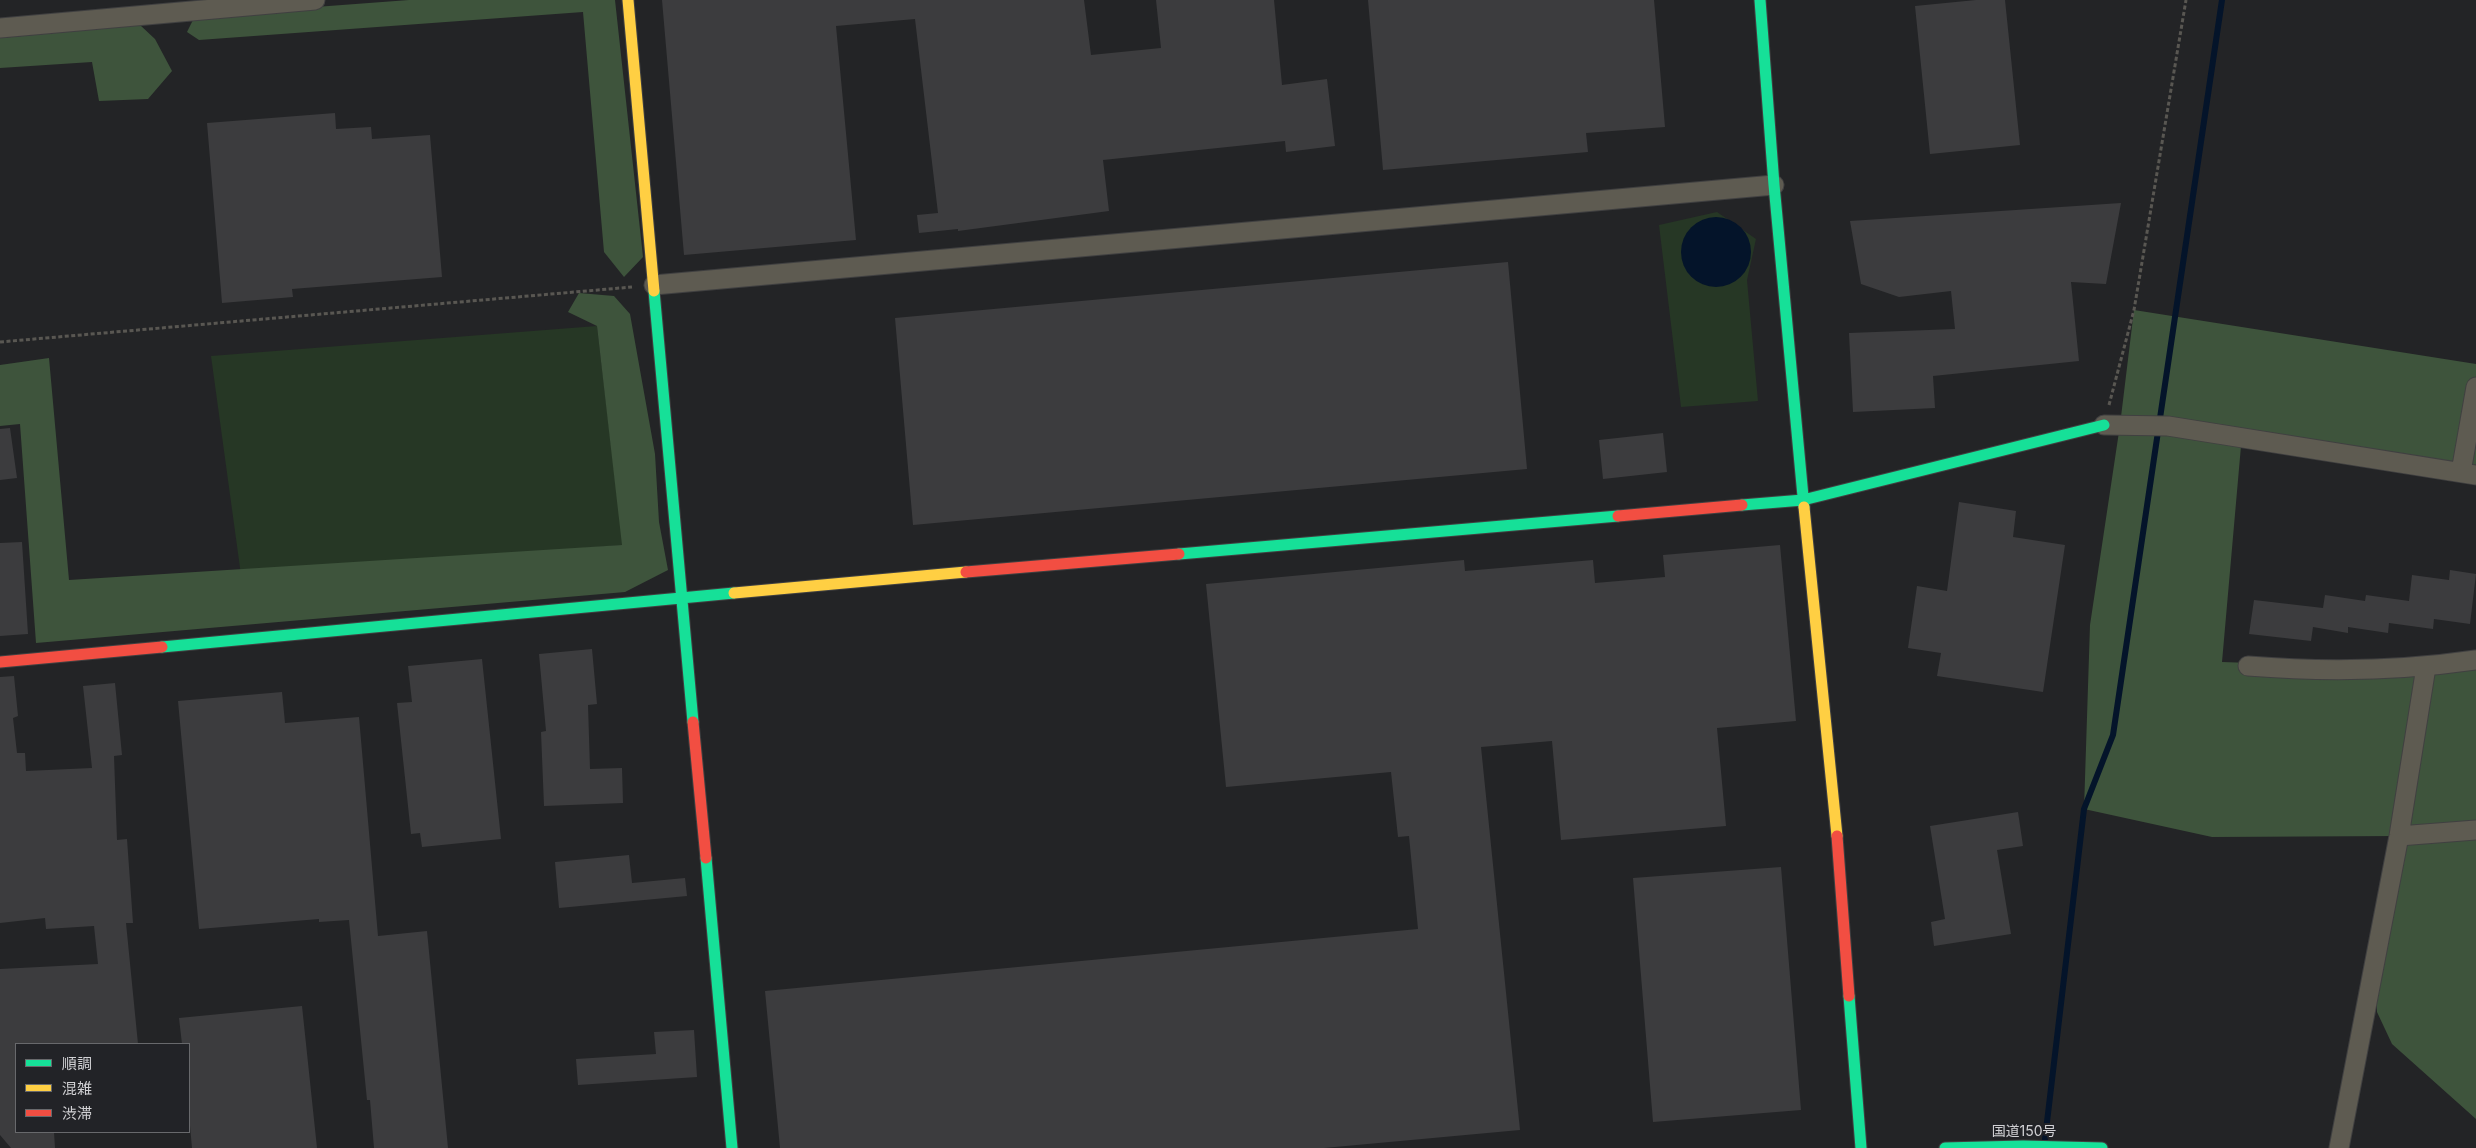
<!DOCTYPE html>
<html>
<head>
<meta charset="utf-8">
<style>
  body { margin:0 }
  #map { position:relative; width:2476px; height:1148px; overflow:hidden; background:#232426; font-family:Inter,"Noto Sans JP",sans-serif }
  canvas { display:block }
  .legend { position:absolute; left:15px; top:1043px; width:175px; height:90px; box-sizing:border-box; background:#222327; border:1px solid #68696c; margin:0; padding:6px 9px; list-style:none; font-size:15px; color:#d1d1d4 }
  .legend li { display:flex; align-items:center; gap:10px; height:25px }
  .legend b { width:25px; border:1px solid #68696c }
</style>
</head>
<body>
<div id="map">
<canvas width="2476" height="1148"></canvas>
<ul class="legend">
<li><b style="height:6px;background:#16e098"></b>順調</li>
<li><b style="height:6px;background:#ffcf43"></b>混雑</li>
<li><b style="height:6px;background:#f24e42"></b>渋滞</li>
</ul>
</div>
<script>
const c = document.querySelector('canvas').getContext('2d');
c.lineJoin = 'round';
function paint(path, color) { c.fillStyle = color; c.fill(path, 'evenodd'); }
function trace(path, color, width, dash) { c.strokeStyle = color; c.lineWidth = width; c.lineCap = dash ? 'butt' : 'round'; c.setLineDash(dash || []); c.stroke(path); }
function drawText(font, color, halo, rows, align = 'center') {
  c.font = font + ' Inter,"Noto Sans JP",sans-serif'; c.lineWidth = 4; c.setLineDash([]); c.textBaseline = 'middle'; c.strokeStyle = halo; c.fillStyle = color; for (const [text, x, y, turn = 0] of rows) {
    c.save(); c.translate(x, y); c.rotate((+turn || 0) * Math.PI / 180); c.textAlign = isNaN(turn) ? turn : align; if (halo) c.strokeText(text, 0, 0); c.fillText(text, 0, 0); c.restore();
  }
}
paint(new Path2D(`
  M 1717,212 L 1756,239 L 1747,280 L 1758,401 L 1681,407 L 1659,225 Z
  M 597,326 L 623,545 L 241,575 L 211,356 Z`), '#263725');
paint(new Path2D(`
  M 409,0 L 615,0 L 643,257 L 624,277 L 604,252 L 583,12 L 199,40 L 187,32 L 195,16 Z
  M 140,25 L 155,39 L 172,71 L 148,99 L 99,101 L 92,62 L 0,68 L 0,38 Z
  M 579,293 L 614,296 L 630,314 L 655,454 L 659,522 L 668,570 L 625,592 L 36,643 L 20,424 L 0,426 L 0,365 L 49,358 L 69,580 L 622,545 L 597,326 L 568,312 Z
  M 2134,310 L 2476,364 L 2476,483 L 2241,446 L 2222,662 L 2401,668 L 2476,658 L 2476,1119 L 2392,1044 L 2377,1012 L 2377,976 L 2399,836 L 2212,837 L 2084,809 L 2090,625 L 2120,425 Z`), '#3e543c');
paint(new Path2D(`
  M1681 252a35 35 0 1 1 70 0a35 35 0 1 1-70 0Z`), '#04142a');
trace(new Path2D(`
  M 2045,1139 L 2084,809 L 2113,735 L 2222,0`), '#04142a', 6);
paint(new Path2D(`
  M 662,0 L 1084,0 L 1091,55 L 1161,48 L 1156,0 L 1274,0 L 1282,85 L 1327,79 L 1335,146 L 1286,152 L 1285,141 L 1103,160 L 1109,211 L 958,231 L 958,229 L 919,233 L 917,215 L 938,213 L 915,19 L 836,26 L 856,240 L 684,255 Z
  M 1368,0 L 1654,0 L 1665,127 L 1586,133 L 1588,152 L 1383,170 Z
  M 1976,0 L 2005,0 L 2020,145 L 1930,154 L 1915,6 Z
  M 335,113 L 336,129 L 371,127 L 372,139 L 430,135 L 442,277 L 292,289 L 293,297 L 222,303 L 207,123 Z
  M 2121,203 L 2106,284 L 2071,282 L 2079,361 L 1933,376 L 1935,408 L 1853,412 L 1849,333 L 1955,329 L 1951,291 L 1899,297 L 1861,284 L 1850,221 Z
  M 1508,262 L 1527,469 L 913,525 L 895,318 Z
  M 10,428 L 17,478 L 0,480 L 0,429 Z
  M 1663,433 L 1667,472 L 1603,479 L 1599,440 Z
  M 1959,502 L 2016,511 L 2013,537 L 2065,545 L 2043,692 L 1937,676 L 1941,653 L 1908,648 L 1917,586 L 1947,591 Z
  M 22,542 L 28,634 L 0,636 L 0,543 Z
  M 1780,545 L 1796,721 L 1717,728 L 1726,826 L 1561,840 L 1552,741 L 1481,747 L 1520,1130 L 1324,1148 L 780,1148 L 765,991 L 1418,929 L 1409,836 L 1398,837 L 1391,772 L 1226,787 L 1206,584 L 1464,560 L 1465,571 L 1593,560 L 1595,583 L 1665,577 L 1663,555 Z
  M 2450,570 L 2476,574 L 2470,624 L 2434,619 L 2433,629 L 2389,623 L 2388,633 L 2348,627 L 2348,633 L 2313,627 L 2311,641 L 2249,634 L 2254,600 L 2323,608 L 2325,595 L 2365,601 L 2366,595 L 2409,601 L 2412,575 L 2449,580 Z
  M 592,649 L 597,704 L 588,705 L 590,769 L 622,768 L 623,803 L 544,806 L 541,732 L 546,731 L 539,654 Z
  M 482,659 L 501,839 L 422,847 L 420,833 L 411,834 L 397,703 L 412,702 L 408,666 Z
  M 14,676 L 18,716 L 13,718 L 17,753 L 25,753 L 26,771 L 92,768 L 83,686 L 115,683 L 122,755 L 114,756 L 117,840 L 127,839 L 133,923 L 126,923 L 138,1044 L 16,1044 L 16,1132 L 54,1132 L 55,1148 L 11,1148 L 0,1135 L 0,969 L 98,964 L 94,926 L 46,929 L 45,918 L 0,923 L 0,677 Z
  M 282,692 L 285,723 L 359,717 L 378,936 L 427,931 L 448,1148 L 374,1148 L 370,1100 L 367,1100 L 349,920 L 319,922 L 319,919 L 199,929 L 178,701 Z
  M 2018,812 L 2023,846 L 1997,850 L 2011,934 L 1934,946 L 1931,922 L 1945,919 L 1930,826 Z
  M 629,855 L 632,883 L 685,878 L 687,896 L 559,908 L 555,862 Z
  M 1781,867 L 1801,1110 L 1653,1122 L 1633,878 Z
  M 302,1006 L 317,1148 L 192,1148 L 189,1115 L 189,1044 L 182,1044 L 179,1018 Z
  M 694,1030 L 697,1077 L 578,1085 L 576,1059 L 656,1054 L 654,1032 Z`), '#3c3c3e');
const street = new Path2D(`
  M 0,28 L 315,0
  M 654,285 L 1774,185
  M 2104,425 L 2168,426 L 2476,475
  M 2461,472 L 2476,387
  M 2248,666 C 2324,672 2401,671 2476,660
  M 2399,836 L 2476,830
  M 2339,1148 L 2399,836 L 2426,667`);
const fast = new Path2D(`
  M 1760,0 L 1774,185 L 1804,507
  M 654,291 L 693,722
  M 1742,505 L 1803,500 L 2104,425
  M 1179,554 L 1618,516
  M 162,647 L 734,593
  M 706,858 L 732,1148
  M 1849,996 L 1861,1148
  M 1945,1148 L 2023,1146 L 2102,1148`);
const slow = new Path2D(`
  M 628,0 L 654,291
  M 1804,507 L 1837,836
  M 734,593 L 966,572`);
const jam = new Path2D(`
  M 1618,516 L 1742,505
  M 966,572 L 1179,554
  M 0,662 L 162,647
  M 693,722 L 706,858
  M 1837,836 L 1849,996`);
trace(street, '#404041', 21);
trace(fast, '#404041', 13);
trace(slow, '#404041', 13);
trace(jam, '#404041', 13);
trace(new Path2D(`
  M 0,342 L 632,287
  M 2109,405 L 2134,310 L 2186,0`), '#595752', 3, [4, 2.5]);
trace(street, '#5e5b51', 19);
trace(fast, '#16e098', 11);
trace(slow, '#ffcf43', 11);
trace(jam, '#f24e42', 11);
drawText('14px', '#d1d1d4', '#222327', [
  ["国道150号",2024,1132]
]);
</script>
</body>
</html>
